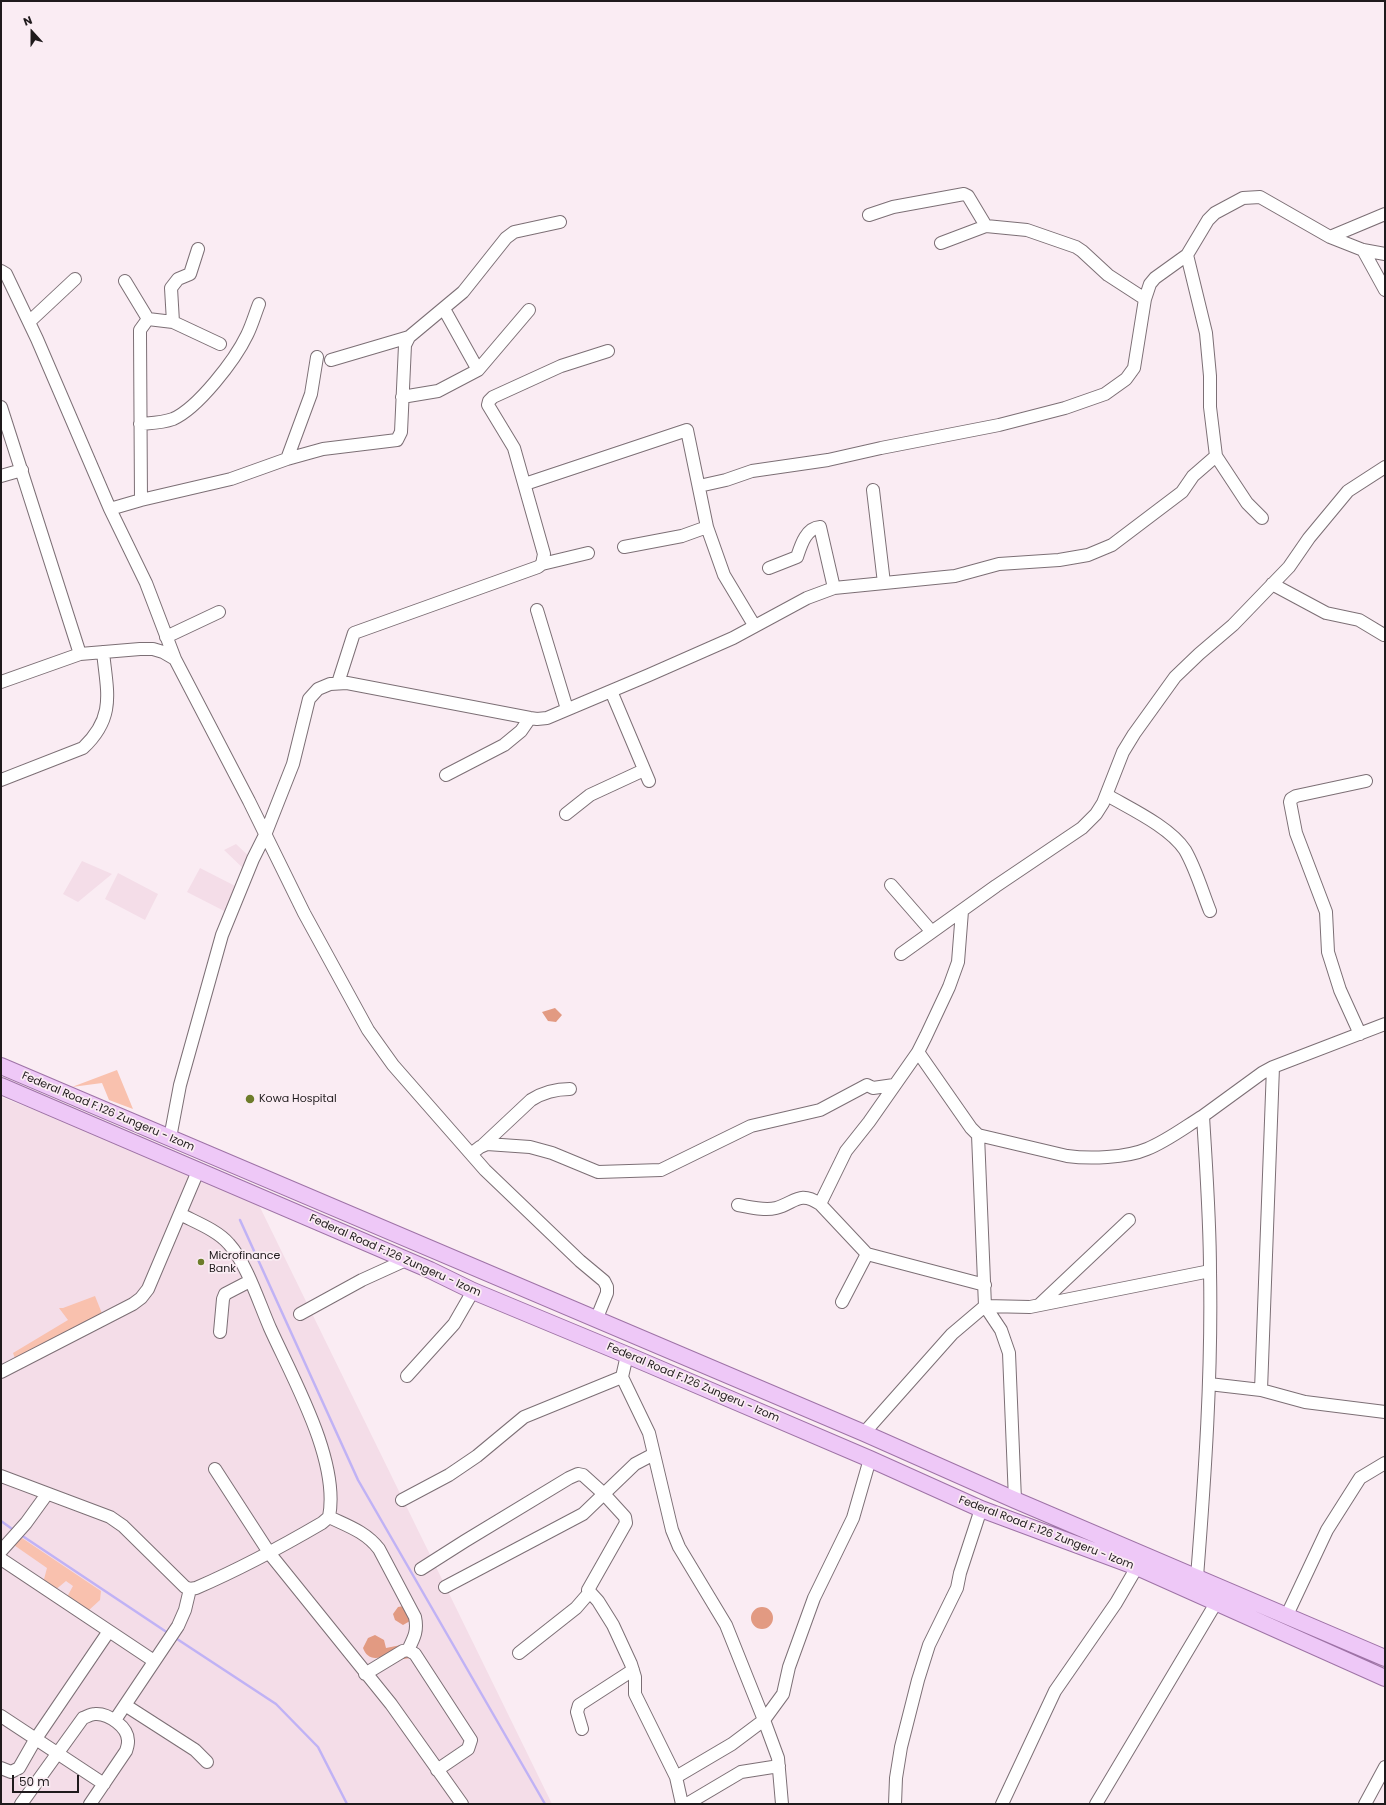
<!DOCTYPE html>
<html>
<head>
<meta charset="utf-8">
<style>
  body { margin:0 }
  #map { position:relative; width:1386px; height:1805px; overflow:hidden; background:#faecf3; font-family:Poppins,sans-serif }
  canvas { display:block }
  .frame { position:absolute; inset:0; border:2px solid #1f1a1c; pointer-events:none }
  .north { position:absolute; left:12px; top:12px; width:40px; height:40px; -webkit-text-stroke:3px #faecf3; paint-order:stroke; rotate:339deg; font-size:11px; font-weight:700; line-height:16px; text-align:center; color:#1f1a1c }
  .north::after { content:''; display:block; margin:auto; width:14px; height:18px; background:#1f1a1c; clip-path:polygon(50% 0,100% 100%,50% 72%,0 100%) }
  .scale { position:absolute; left:12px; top:1775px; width:67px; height:18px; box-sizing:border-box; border:2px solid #1f1a1c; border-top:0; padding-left:5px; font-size:12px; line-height:14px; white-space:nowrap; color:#1f1a1c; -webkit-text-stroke:3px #faecf3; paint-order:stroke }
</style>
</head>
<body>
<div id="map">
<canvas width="1386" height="1805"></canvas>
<div class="frame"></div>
<div class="north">N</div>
<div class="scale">50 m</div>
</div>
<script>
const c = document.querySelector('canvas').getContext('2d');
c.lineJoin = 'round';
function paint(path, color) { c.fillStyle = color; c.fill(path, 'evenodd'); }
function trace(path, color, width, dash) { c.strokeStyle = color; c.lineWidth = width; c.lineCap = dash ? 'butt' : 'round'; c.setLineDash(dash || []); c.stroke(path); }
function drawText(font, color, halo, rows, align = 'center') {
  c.font = font + ' Poppins,sans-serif'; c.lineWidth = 3.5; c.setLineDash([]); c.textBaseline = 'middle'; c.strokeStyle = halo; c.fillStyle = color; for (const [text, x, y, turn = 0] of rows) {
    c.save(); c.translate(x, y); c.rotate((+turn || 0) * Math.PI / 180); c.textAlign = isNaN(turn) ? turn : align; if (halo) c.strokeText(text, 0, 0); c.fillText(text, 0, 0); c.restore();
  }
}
paint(new Path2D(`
  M 236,844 L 254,861 L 246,871 L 224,850 Z
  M 82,861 L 112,874 L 78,902 L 63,894 Z
  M 200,868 L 245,891 L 232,915 L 187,892 Z
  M 118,873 L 158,894 L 145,920 L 105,899 Z
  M 1,1097 L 254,1195 L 552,1804 L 1,1804 Z`), '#f4dde8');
paint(new Path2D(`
  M 117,1070 L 133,1109 L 109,1100 L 102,1083 L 72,1087 Z
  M 95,1296 L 103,1316 L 16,1361 L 13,1353 L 68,1320 L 59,1308 L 63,1308 Z
  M 22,1538 L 101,1591 L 100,1600 L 89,1610 L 67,1597 L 73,1586 L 66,1581 L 54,1591 L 43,1583 L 47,1568 L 11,1543 Z`), '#f9c1ae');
paint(new Path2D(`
  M 555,1008 L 562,1015 L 556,1022 L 548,1021 L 542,1012 Z
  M 404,1606 L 410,1621 L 403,1625 L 395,1620 L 393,1614 L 398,1607 Z
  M751 1618a11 11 0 1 1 22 0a11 11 0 1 1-22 0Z
  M 375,1635 L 384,1640 L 386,1648 L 406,1644 L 410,1658 L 378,1663 L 381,1657 C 372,1660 366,1656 363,1648 L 368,1638 Z`), '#e29a82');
trace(new Path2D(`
  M 240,1220 L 358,1480 L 545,1804
  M 1,1521 L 15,1531
  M 21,1535 L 168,1633
  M 174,1637 L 276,1704 L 318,1747 L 347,1804`), '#c0b2f5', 2.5);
const minor = new Path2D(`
  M 869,215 L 893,207 L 964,194 L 968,196 L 986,226
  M 1330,237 L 1385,214
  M 941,243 L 986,226 L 1027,230 L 1076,247 L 1082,251 L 1108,275 L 1145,299
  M 1363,250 L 1385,290
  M 1187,255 L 1206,333 L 1210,376 L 1210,407 L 1216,456 L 1247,503 L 1262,518
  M 1,271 L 6,274 L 37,339 L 110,509 L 146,583 L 175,659
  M 125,281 L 148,319
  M 444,309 L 478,370
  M 148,319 L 173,322 L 220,344
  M 29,322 L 75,279
  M 173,322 L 171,288 L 178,279 L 190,274 L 198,249
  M 331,360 L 409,337
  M 402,397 L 438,391 L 478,370 L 529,310
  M 1,407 L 80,654
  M 140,424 C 151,423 162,423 173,419 C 198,408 235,360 247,335 C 252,325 255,314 259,304
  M 287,459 L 311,394 L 317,357
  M 1,476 L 22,470
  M 525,484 L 687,430 L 707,527 L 724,575 L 754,625
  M 699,486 L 726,480 L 752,471 L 828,460 L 881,448 L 999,425 L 1065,408 L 1105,394 L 1126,379 L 1134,368 L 1145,299 L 1150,284 L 1155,278 L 1187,255 L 1208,220 L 1215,213 L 1243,198 L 1260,197 L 1330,237 L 1363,250 L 1385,254
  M 873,490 L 884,583
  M 141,500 L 140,334 L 140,330 L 148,319
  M 110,509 L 141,500 L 231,479 L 287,459 L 323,449 L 397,440 L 401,432 L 405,345 L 409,337 L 463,292 L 506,238 L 514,232 L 560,222
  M 624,547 L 682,536 L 707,527
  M 542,564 L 588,553
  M 769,568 L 797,557 C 801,545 806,528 820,527 L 834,588
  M 1272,584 L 1326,613 L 1359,620 L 1384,635
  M 537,610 L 567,709
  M 166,637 L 219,612
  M 1,682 L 80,654 L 140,649 L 153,649 L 163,652 L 175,659 L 249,801 L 304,913 L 368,1030 L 393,1065 L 485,1170 L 580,1261 L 604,1281 L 607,1287 L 607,1293 L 596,1320
  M 338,683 L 354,633 L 538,567 L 542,564 L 544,554 L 514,448 L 488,405 L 489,401 L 493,397 L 561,366 L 608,351
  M 611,691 L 649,781
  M 446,775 L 504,745 L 521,731 L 530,718
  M 1,780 L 83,748 C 116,717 107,692 103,652
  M 1107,795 C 1131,809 1170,827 1185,850 C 1196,869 1202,891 1210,911
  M 566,814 L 590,795 L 644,770
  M 891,885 L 932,932
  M 901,954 L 996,886 L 1082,828 L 1096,814 L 1103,803 L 1123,752 L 1134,734 L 1175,677 L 1199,654 L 1233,625 L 1289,567 L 1309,538 L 1348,491 L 1385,467
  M 1360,1034 L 1340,990 L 1328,952 L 1326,912 L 1296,833 L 1290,802 L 1291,799 L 1296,796 L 1366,781
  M 918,1052 L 971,1128 L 978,1135 L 1067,1156 C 1089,1159 1126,1158 1147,1149 C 1167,1141 1185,1127 1203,1116
  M 978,1135 L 985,1306 L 1001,1330 L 1009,1353 L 1015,1500
  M 170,1138 L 180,1085 L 222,935 L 253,859 L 265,835 L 293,764 L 309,699 L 318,689 L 330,684 L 347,683 L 530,718 L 537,719 L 547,718 L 649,675 L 733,638 L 807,598 L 834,588 L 955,576 L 999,564 L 1059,560 L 1088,555 L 1112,545 L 1182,492 L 1193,476 L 1216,456
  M 483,1145 L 531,1100 C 542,1093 556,1089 570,1089
  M 471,1154 L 480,1147 L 487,1144 L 530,1147 L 552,1153 L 598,1172 L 661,1170 L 751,1126 L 820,1110 L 867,1085 L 873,1088 L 894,1085
  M 820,1204 L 846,1151 L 869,1122 L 918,1052 L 926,1036 L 949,987 L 958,962 L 962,911
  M 738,1205 C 750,1207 764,1211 776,1208 C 795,1203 799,1190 820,1204 L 867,1254
  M 842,1302 L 867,1254 L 985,1285
  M 1040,1304 L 1129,1220
  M 300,1314 L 362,1280 L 406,1260
  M 220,1332 L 223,1299 L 225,1294 L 250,1281
  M 627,1355 L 622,1377 L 649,1433 L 672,1530 L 679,1547 L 726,1625 L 764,1720 L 778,1758 L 782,1804
  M 1,1372 L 133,1304 L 141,1298 L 148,1289 L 198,1171
  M 407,1376 L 454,1324 L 473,1291
  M 1209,1384 L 1261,1390 L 1305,1402 L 1385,1412
  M 1261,1390 L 1273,1067
  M 864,1433 L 952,1334 L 985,1306 L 1030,1307 L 1210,1271
  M 215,1469 L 270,1554 L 391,1704 L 462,1804
  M 1,1476 L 110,1517 L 123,1526 L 185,1587 L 190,1589 L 196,1588 C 240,1569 281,1547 322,1523 L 329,1517 C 340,1461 293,1379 270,1328 C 259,1303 247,1264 229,1244 C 217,1230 195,1222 180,1214
  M 402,1500 L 449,1475 L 477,1456 L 524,1417 L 622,1377
  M 329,1517 C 348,1526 366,1532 379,1549 L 415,1617 C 418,1631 414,1638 408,1650
  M 1,1551 L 26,1523 L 47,1494
  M 1,1559 L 154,1661
  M 421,1569 L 465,1541 L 569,1478 L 578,1474 L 583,1475 L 604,1494 L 625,1517 L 626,1523 L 588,1590 L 589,1593 L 576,1608 L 519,1653
  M 1197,1577 C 1205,1475 1212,1373 1210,1271 C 1210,1219 1206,1167 1203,1116 L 1262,1073 L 1273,1067 L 1385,1024
  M 445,1587 L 583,1514 L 635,1464 L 654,1454
  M 588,1590 L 598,1601 L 613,1625 L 631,1664 L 635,1677 L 635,1694 L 676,1777 L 682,1804
  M 1287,1615 L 1327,1530 L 1360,1478 L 1385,1463
  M 365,1674 L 403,1651 L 408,1650 L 415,1654 L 471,1740 L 468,1749 L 437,1770
  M 125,1705 L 195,1750 L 207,1762
  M 1,1716 L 104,1784
  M 115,1720 L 178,1626 L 185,1610 L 190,1589
  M 582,1729 L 577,1712 L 579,1705 L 633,1670
  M 1,1768 L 11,1772 L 19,1768 L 35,1740 L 109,1631
  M 676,1777 L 732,1744 L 764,1720 L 783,1694 L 789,1667 L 814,1598 L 853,1518 L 870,1459
  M 21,1804 L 83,1718 C 86,1717 91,1714 95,1714 C 108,1713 129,1727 128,1742 C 128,1745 127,1748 126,1751 L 90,1804
  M 687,1804 L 741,1772 L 779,1766
  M 895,1804 L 896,1778 L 901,1747 L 918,1680 L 929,1645 L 957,1588 L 960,1573 L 981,1509
  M 1002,1804 L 1055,1691 L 1116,1603 L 1137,1567
  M 1096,1804 L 1216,1603
  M 1365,1804 L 1385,1767`);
const major = new Path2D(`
  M 1,1066 L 864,1433 L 1015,1500 L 1385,1658
  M 1,1086 L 430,1270 L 473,1291 L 627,1355 L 870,1459 L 981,1509 L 1137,1567 L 1385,1678`);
trace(minor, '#7c6f75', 14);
trace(major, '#9e73a6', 18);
trace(minor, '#fff', 12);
trace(major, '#eec8f7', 16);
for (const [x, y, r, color] of [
  [250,1099,5,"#6d7c2a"],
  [201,1262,4,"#6d7c2a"]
]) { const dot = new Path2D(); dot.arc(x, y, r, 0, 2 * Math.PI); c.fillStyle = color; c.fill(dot); trace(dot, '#faecf3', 1.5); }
drawText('11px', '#1f1a1c', '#faecf3', [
  ["Kowa Hospital",259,1099],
  ["Microfinance",209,1256],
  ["Bank",209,1269]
], 'left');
drawText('11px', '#1f1a1c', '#faecf3', [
  ["Federal Road F.126 Zungeru - Izom",108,1112,23],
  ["Federal Road F.126 Zungeru - Izom",395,1256,24],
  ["Federal Road F.126 Zungeru - Izom",693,1383,23],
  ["Federal Road F.126 Zungeru - Izom",1046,1533,21]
]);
</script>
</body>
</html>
